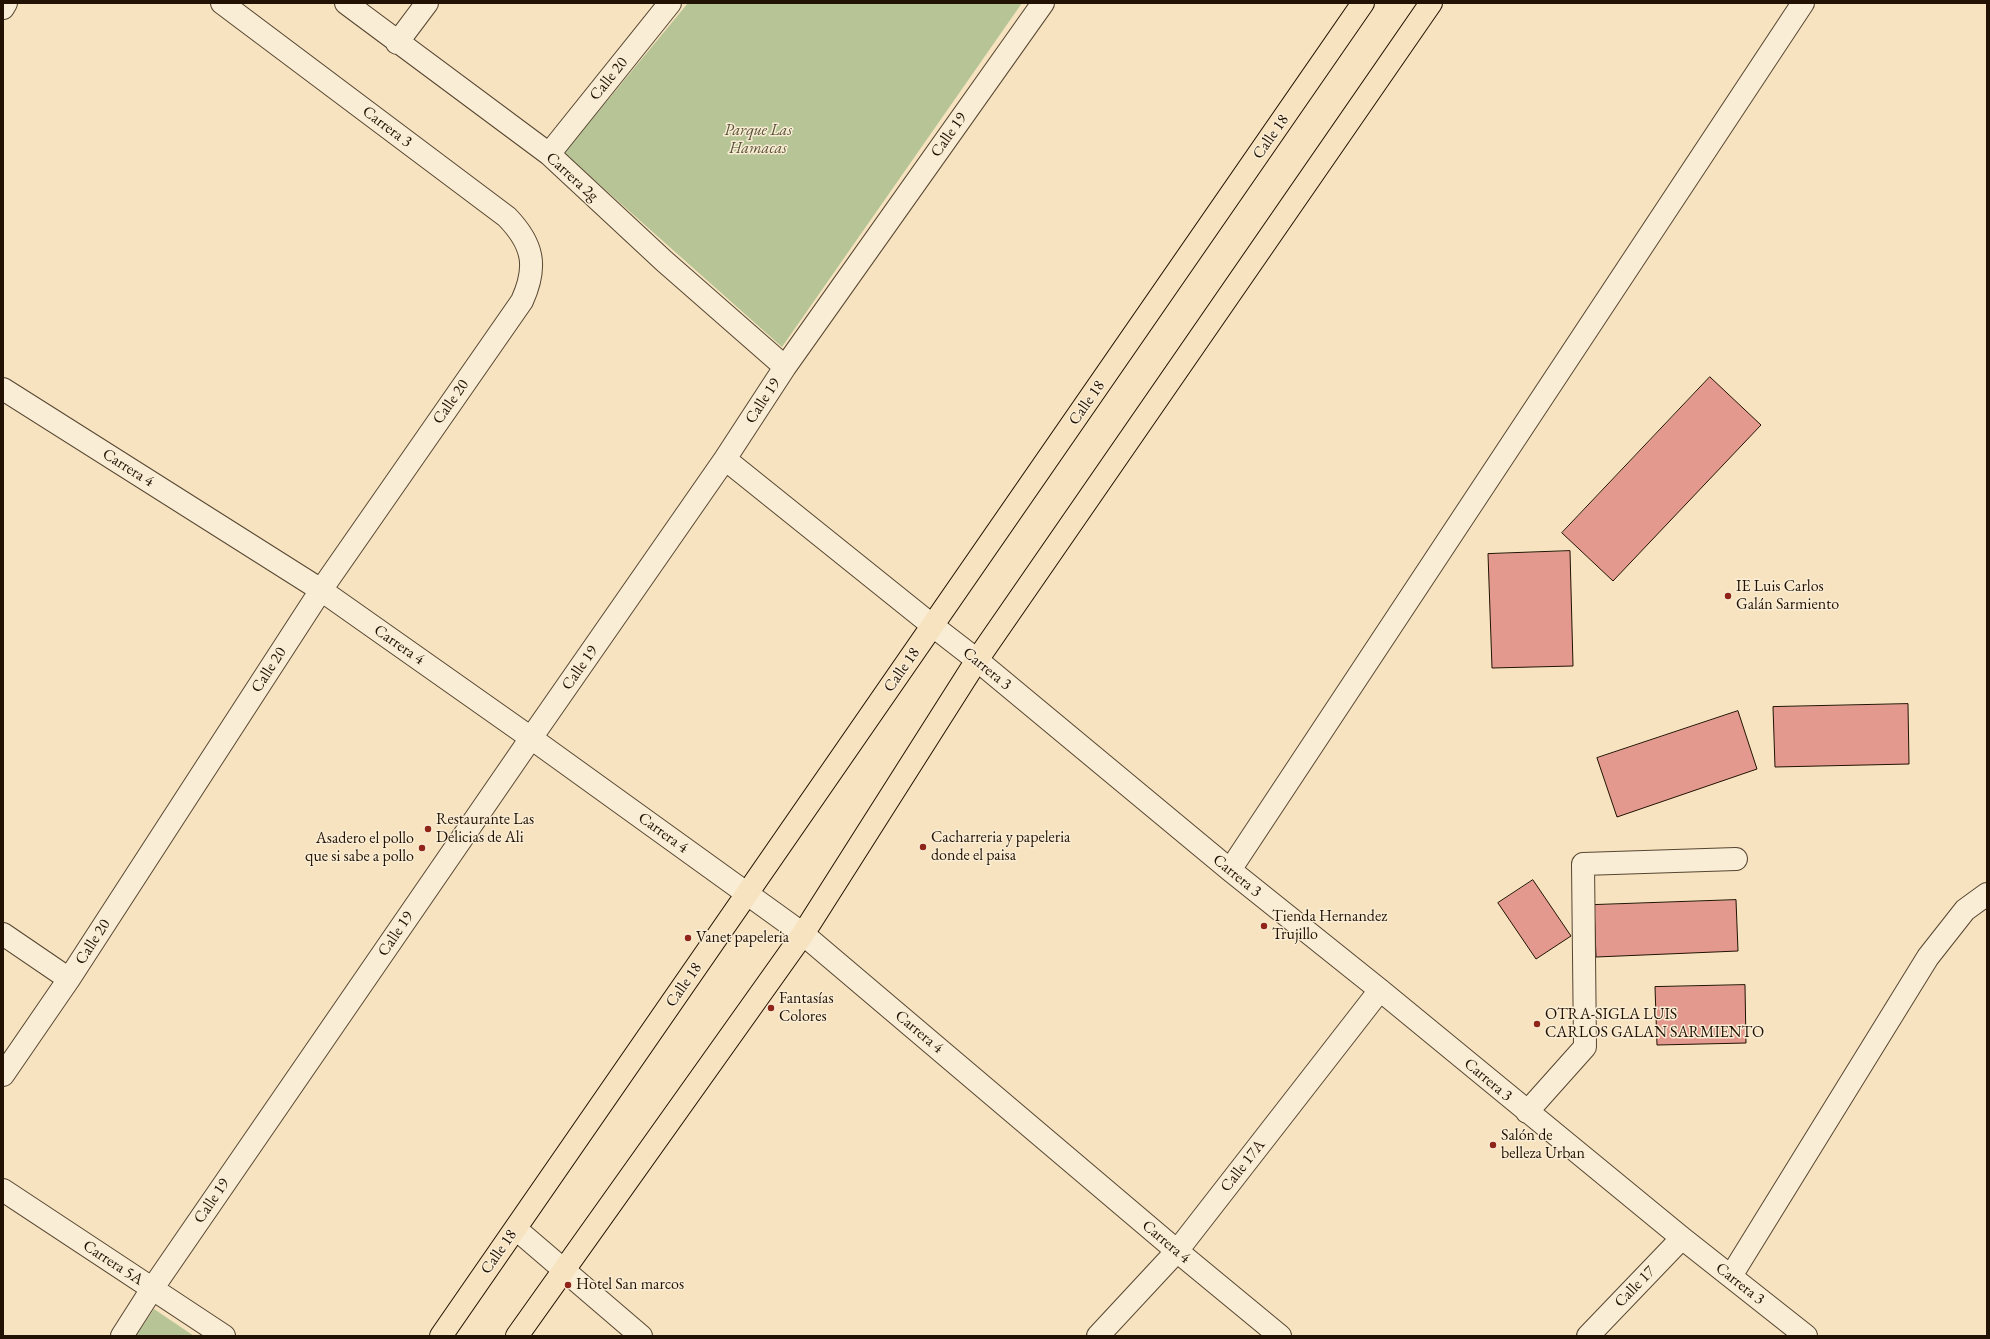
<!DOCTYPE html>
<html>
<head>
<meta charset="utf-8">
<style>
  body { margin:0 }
  #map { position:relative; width:1990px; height:1339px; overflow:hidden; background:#f7e3bf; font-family:"EB Garamond",serif }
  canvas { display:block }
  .frame { position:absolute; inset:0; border:4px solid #211203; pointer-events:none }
</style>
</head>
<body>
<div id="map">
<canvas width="1990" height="1339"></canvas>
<div class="frame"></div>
</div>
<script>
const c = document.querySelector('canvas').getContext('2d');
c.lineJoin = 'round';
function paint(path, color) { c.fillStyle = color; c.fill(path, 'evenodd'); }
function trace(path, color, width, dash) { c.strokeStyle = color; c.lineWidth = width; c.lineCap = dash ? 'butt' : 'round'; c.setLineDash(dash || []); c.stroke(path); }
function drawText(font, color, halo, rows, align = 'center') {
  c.font = font + ' "EB Garamond",serif'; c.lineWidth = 3; c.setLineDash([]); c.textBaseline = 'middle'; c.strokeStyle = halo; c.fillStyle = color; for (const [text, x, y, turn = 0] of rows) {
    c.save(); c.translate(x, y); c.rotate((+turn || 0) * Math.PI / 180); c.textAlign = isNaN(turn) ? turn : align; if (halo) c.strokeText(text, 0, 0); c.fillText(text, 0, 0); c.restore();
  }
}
paint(new Path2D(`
  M 688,3 L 1022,3 L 782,347 L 564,153 Z
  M 154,1309 L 194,1336 L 136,1336 Z`), '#b7c596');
const building = new Path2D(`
  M 1710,377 L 1761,425 L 1613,581 L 1562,533 Z
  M 1570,551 L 1573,666 L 1492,668 L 1488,554 Z
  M 1908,704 L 1909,764 L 1775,767 L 1773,707 Z
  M 1738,711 L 1757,769 L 1617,817 L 1597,758 Z
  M 1533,880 L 1571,936 L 1536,959 L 1498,903 Z
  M 1736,900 L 1738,951 L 1596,957 L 1594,905 Z
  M 1745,985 L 1746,1043 L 1657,1045 L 1655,987 Z`);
paint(building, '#e3998d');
trace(building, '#211203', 1);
const minor = new Path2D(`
  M 346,3 L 549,154 L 664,261 L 785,367
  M 3,8 L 6,3
  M 397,43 L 427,3
  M 549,154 L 670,3
  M 3,389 L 321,590 L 531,738 L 803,934 L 1177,1251 L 1280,1336
  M 725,459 L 933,626 L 977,660 L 1230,870 L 1380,990 L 1682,1238 L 1806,1336
  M 1230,870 L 1803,3
  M 3,934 L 69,979
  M 3,1075 L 69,979 L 321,590 L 522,301 C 538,266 533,244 507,217 L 222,3
  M 1527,1112 L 1585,1047 L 1583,864 L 1736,859
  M 3,1190 L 224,1336
  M 516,1229 L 641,1336
  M 1731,1276 L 1928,957 L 1965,910 L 1987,894
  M 122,1336 L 152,1289 L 531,738 L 725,459 L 785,367 L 1043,3
  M 1098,1336 L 1177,1251 L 1380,990
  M 1588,1336 L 1682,1238`);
const major = new Path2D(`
  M 441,1336 L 1363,3
  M 517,1336 L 803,934 L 977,660 L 1431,3`);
trace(minor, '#564632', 24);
trace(major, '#211203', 24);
trace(minor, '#faedd5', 22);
trace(major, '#f7e3bf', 22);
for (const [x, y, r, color] of [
  [1728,596,4,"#8f2418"],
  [428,829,4,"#8f2418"],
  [923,847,4,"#8f2418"],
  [422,848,4,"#8f2418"],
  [1264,926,4,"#8f2418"],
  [688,938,4,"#8f2418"],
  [771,1008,4,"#8f2418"],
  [1537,1024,4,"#8f2418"],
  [1493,1145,4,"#8f2418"],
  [568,1285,4,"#8f2418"]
]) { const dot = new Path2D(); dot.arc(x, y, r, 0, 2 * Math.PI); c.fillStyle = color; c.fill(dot); trace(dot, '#faedd5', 1.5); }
drawText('16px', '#211203', '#faedd5', [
  ["Calle 20",609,79,-51],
  ["Carrera 3",387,127,37],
  ["Calle 19",949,135,-55],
  ["Calle 18",1271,137,-55],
  ["Carrera 2g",572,177,42],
  ["Calle 19",763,401,-57],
  ["Calle 20",451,402,-55],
  ["Calle 18",1087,403,-55],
  ["Carrera 4",128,468,32],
  ["Carrera 4",399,645,35],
  ["Calle 19",580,668,-55],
  ["Carrera 3",987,669,39],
  ["Calle 20",269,670,-57],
  ["Calle 18",902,670,-55],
  ["Carrera 4",663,833,36],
  ["Carrera 3",1237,876,39],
  ["Calle 19",396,934,-56],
  ["Calle 20",93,942,-57],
  ["Calle 18",684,985,-55],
  ["Carrera 4",919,1032,40],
  ["Carrera 3",1488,1080,40],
  ["Calle 17A",1243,1166,-52],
  ["Calle 19",212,1201,-56],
  ["Carrera 4",1166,1242,40],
  ["Calle 18",499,1252,-55],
  ["Carrera 5A",113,1263,33],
  ["Carrera 3",1740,1284,38],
  ["Calle 17",1635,1287,-46]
]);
drawText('italic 16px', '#565136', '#faedd5', [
  ["Parque Las",758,131],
  ["Hamacas",758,149]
]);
drawText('16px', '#211203', '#faedd5', [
  ["IE Luis Carlos",1736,587],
  ["Galán Sarmiento",1736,605],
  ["Restaurante Las",436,820],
  ["Delicias de Ali",436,838],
  ["Cacharreria y papeleria",931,838],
  ["donde el paisa",931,856],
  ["Asadero el pollo",414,839,"right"],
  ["que si sabe a pollo",414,857,"right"],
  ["Tienda Hernandez",1272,917],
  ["Trujillo",1272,935],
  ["Vanet papeleria",696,938],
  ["Fantasías",779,999],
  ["Colores",779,1017],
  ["OTRA-SIGLA LUIS",1545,1015],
  ["CARLOS GALAN SARMIENTO",1545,1033],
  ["Salón de",1501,1136],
  ["belleza Urban",1501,1154],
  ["Hotel San marcos",576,1285]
], 'left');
</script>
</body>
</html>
